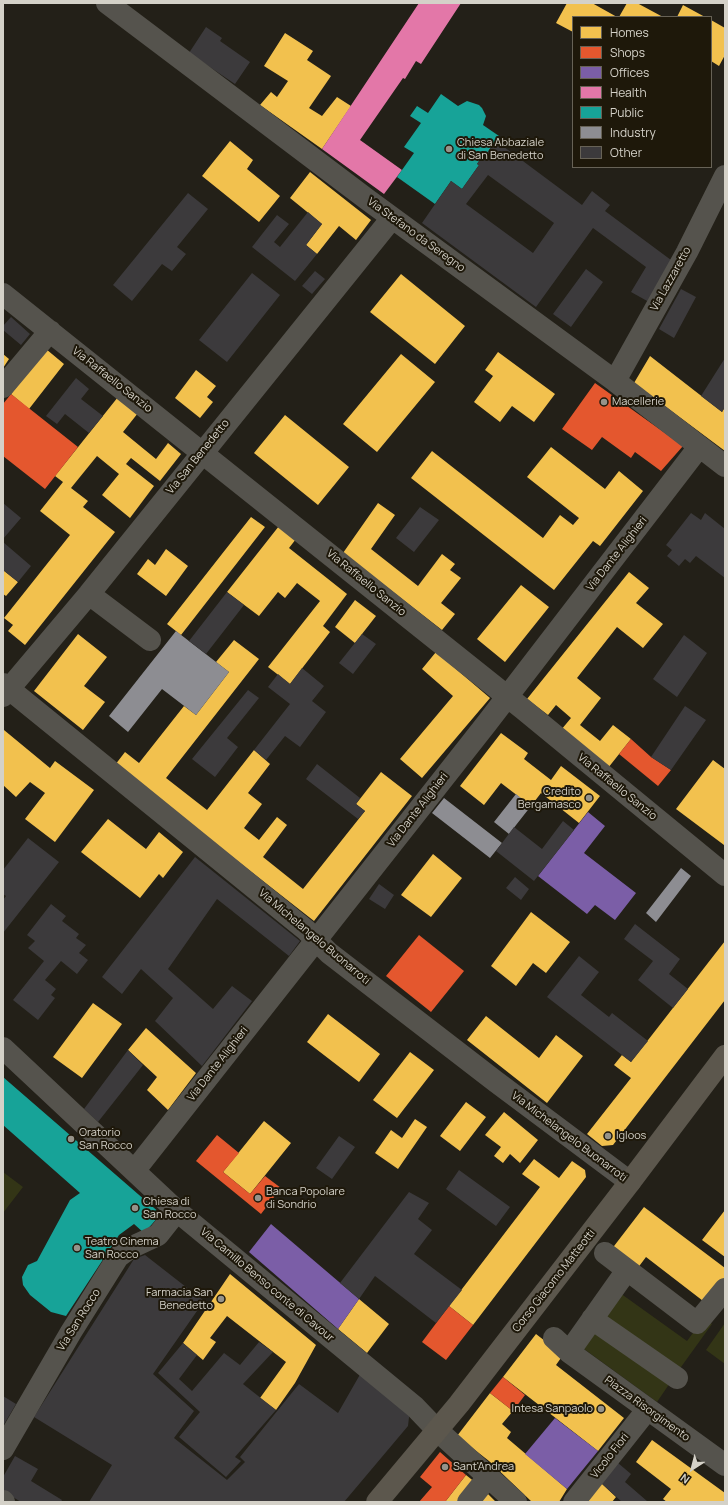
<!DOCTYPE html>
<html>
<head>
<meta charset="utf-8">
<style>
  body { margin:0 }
  #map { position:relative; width:728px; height:1505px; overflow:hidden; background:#232018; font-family:Manrope,sans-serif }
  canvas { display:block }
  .frame { position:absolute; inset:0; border:4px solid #d4d1c8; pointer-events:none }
  .legend { position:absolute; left:572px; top:16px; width:140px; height:152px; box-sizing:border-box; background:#1e180a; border:1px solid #676256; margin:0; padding:5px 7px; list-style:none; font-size:12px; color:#d4d1c8 }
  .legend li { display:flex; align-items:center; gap:8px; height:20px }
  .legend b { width:20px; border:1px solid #676256 }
  .north { position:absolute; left:672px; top:1449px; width:40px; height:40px; -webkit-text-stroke:3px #1e180a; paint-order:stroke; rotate:216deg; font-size:11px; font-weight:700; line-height:16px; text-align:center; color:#d4d1c8 }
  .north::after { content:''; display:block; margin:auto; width:14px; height:18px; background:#d4d1c8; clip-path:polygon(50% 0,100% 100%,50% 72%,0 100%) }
</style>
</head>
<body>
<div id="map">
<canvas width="728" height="1505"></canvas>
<div class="frame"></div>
<ul class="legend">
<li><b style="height:11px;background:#f2c14e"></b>Homes</li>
<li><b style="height:11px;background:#e4572e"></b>Shops</li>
<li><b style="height:11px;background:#7b5ea7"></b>Offices</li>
<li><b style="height:11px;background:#e377a8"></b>Health</li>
<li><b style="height:11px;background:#17a398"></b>Public</li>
<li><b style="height:11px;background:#8d8d92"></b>Industry</li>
<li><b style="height:11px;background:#3c3a3c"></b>Other</li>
</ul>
<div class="north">N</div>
</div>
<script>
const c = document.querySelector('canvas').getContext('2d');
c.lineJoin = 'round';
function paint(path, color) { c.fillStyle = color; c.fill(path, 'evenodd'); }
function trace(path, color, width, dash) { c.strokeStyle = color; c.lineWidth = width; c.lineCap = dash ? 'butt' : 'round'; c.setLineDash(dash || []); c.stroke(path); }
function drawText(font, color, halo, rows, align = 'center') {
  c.font = font + ' Manrope,sans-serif'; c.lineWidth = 4; c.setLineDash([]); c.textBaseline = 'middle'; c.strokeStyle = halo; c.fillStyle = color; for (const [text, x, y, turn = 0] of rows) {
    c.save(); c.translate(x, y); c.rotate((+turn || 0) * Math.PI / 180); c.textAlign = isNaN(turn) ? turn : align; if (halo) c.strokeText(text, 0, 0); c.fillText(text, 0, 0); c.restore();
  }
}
paint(new Path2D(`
  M 3,1172 L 23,1187 L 3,1213 Z
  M 620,1293 L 687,1341 L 704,1318 L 712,1324 L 676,1374 L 604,1315 Z
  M 597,1323 L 672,1380 L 657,1402 L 580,1346 Z
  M 725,1323 L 725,1364 L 706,1350 Z`), '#333516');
paint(new Path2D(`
  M 567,3 L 592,3 L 617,17 L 573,17 L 573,32 L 556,23 Z
  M 627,3 L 637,3 L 663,17 L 619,17 Z
  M 683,5 L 705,17 L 677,17 Z
  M 711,20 L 725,28 L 725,55 L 719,66 L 711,61 Z
  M 285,33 L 313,51 L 307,60 L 331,76 L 309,108 L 322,116 L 337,97 L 351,106 L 322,149 L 260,105 L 271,92 L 277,97 L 288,81 L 264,66 Z
  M 230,141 L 253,160 L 247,169 L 280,196 L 259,222 L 202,176 Z
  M 310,172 L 371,220 L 356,240 L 339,226 L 317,254 L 306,245 L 322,224 L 290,198 Z
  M 401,274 L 465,326 L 435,364 L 370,312 Z
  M 46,349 L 64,364 L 29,409 L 11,394 Z
  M 498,352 L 555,394 L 534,422 L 512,406 L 500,422 L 474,402 L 493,376 L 485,370 Z
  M 3,354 L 9,359 L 3,368 Z
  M 401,354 L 435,382 L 377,452 L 343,424 Z
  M 650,356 L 722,412 L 725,407 L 725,451 L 634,383 Z
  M 196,370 L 216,386 L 207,397 L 213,402 L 200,418 L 175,398 Z
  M 118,397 L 138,413 L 123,432 L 156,459 L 168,443 L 181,454 L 160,481 L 131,458 L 126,464 L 154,486 L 130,518 L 102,495 L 119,474 L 97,456 L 71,488 L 88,501 L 83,507 L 115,532 L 25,645 L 8,631 L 13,625 L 4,618 L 70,535 L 40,511 L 63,482 L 55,476 Z
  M 285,415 L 349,467 L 318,505 L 254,453 Z
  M 551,447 L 605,489 L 619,471 L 643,491 L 600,546 L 593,541 L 554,590 L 411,478 L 432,451 L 543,538 L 560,515 L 573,525 L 579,518 L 527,477 Z
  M 378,503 L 395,515 L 371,549 L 418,586 L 442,554 L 455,564 L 450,570 L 461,578 L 441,603 L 455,614 L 442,630 L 343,553 Z
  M 251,517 L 265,527 L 181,635 L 167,624 Z
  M 279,526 L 296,539 L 289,548 L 347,594 L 323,626 L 330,632 L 290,684 L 268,667 L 320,601 L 297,583 L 285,598 L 278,592 L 259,616 L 227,592 Z
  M 166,549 L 188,566 L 166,596 L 137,574 L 148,559 L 155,565 Z
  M 3,570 L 18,582 L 6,596 L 3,594 Z
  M 629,572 L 649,588 L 636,603 L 663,624 L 643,648 L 617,627 L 577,678 L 601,698 L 580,725 L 600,741 L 613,725 L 631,739 L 608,768 L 561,730 L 571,718 L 556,705 L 548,715 L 527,699 Z
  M 521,585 L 549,607 L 505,662 L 477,639 Z
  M 355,600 L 376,616 L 355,643 L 335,627 Z
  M 78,634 L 107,657 L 84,686 L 105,702 L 83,730 L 34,691 Z
  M 234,640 L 259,659 L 166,778 L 207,810 L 254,750 L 270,764 L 248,793 L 262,804 L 244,828 L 259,840 L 277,817 L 287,825 L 263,857 L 303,889 L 365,811 L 356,804 L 381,772 L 412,796 L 314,921 L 115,765 L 125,752 L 139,763 L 184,706 L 196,715 L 229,672 L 216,662 Z
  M 436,652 L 490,698 L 422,778 L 400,759 L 453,696 L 422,669 Z
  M 4,730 L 50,768 L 55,761 L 94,790 L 55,842 L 25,819 L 45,793 L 30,782 L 16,797 L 3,785 Z
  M 501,733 L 528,753 L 524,759 L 551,780 L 561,766 L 600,796 L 579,823 L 541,793 L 531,806 L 501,783 L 484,805 L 460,786 Z
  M 713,760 L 725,769 L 724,845 L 676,809 Z
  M 108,819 L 146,849 L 159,832 L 183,852 L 163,878 L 159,874 L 140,898 L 81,852 Z
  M 433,854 L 462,878 L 431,917 L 401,895 Z
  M 531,912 L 570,942 L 546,973 L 533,963 L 516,986 L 491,966 Z
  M 725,941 L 725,1000 L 613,1145 L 602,1146 L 587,1134 L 631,1078 L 614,1065 L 622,1055 L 631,1062 Z
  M 93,1003 L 122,1024 L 82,1078 L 53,1057 Z
  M 328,1014 L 380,1054 L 359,1082 L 307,1042 Z
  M 486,1016 L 539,1058 L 556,1035 L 583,1056 L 547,1103 L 467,1040 Z
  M 146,1028 L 196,1073 L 168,1110 L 147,1090 L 157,1077 L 128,1050 Z
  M 410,1052 L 434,1070 L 397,1118 L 373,1100 Z
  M 466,1102 L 486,1117 L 460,1151 L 440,1136 Z
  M 504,1112 L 538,1140 L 520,1163 L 510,1154 L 503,1163 L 494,1156 L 501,1147 L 485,1135 Z
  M 415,1119 L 427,1127 L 398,1169 L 375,1153 L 391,1130 L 402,1138 Z
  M 264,1121 L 291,1143 L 250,1194 L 223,1172 Z
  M 534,1159 L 559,1178 L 572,1161 L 585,1170 L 586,1177 L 473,1325 L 449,1306 L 540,1187 L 522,1174 Z
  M 644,1207 L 725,1268 L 725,1280 L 707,1304 L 646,1257 L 637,1269 L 611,1250 Z
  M 725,1210 L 725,1257 L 702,1240 Z
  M 230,1274 L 316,1345 L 295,1383 L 276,1410 L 260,1398 L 286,1362 L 227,1316 L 210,1338 L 216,1342 L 203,1360 L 183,1343 Z
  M 359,1299 L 389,1324 L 367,1353 L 338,1329 Z
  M 536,1334 L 563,1355 L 556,1365 L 624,1418 L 598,1451 L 503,1377 Z
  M 490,1393 L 513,1411 L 502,1424 L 511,1432 L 507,1438 L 567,1489 L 559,1502 L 532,1502 L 489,1461 L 457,1436 Z
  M 652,1440 L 725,1493 L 725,1502 L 667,1502 L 663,1499 L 671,1489 L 636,1462 Z
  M 466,1475 L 476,1483 L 461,1502 L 445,1502 Z
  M 601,1483 L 616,1497 L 612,1502 L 585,1502 Z
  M 486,1492 L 496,1502 L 477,1502 Z`), '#f2c14e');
paint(new Path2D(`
  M 595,383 L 683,446 L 661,471 L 635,452 L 631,458 L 602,437 L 592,450 L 562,429 Z
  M 11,394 L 78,447 L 45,489 L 3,456 L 3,404 Z
  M 631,739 L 651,757 L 671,770 L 658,786 L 619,754 Z
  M 419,935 L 464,971 L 431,1012 L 386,976 Z
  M 217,1135 L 239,1153 L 223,1172 L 250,1194 L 265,1176 L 281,1188 L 261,1214 L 196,1161 Z
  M 449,1306 L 473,1325 L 446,1360 L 422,1342 Z
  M 503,1377 L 525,1395 L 513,1411 L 490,1393 Z
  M 440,1452 L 466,1475 L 445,1502 L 419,1502 L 432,1487 L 420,1477 Z`), '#e4572e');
paint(new Path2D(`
  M 588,812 L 605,826 L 584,853 L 636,893 L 615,920 L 595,905 L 587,914 L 538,876 Z
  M 271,1224 L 359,1299 L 338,1329 L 249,1252 Z
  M 555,1418 L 598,1451 L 567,1489 L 525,1454 Z`), '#7b5ea7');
paint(new Path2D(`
  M 419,3 L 461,3 L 421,64 L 416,61 L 405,79 L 403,78 L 360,140 L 402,170 L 384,194 L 322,149 Z`), '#e377a8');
paint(new Path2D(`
  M 441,94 L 458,106 L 467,101 L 479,105 L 482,108 L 486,116 L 483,125 L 499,136 L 487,153 L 485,152 L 477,164 L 479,165 L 462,189 L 451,181 L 435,204 L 397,177 L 414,153 L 404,147 L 421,123 L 410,116 L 417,106 L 428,113 Z
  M 3,1077 L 161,1214 L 144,1233 L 134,1224 L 119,1235 L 66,1316 L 51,1312 L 30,1295 L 23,1285 L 22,1277 L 28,1265 L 37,1261 L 70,1200 L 80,1193 L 3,1125 Z`), '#17a398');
paint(new Path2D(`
  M 176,631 L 229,672 L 196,715 L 162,689 L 128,732 L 109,716 Z
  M 516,794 L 531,806 L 509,834 L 494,822 Z
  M 444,798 L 502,843 L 490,858 L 432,813 Z
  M 681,868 L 691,876 L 656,922 L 646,913 Z`), '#8d8d92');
paint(new Path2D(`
  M 206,27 L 222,38 L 220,41 L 250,62 L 235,84 L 189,53 Z
  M 496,141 L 582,205 L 592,191 L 610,205 L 605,211 L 671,260 L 649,302 L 631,292 L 646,267 L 593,228 L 536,307 L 422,223 L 451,181 L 462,189 L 479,165 L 477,164 L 485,152 L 487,153 ZM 488,175 L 554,223 L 533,253 L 466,204 Z
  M 188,193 L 208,209 L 177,247 L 186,254 L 172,271 L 162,264 L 132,301 L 113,285 Z
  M 308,212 L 322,224 L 306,245 L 317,254 L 295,281 L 252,247 L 277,215 L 289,224 L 274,242 L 280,247 Z
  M 586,269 L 603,282 L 571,327 L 553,314 Z
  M 315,271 L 325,279 L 312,294 L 302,286 Z
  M 252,273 L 280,295 L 227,362 L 199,340 Z
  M 681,289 L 696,297 L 674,338 L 659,329 Z
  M 11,317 L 30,334 L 21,345 L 3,330 L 3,326 Z
  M 725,358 L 725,407 L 722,412 L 701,396 Z
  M 76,378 L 89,389 L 81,399 L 103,416 L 89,433 L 65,414 L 57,424 L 46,416 Z
  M 3,503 L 21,518 L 3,539 Z
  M 420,507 L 439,520 L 414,552 L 396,538 Z
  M 691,513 L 701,520 L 705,513 L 725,529 L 725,578 L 696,556 L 690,563 L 685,559 L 679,566 L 667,556 L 672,550 L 666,545 Z
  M 3,542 L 31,566 L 18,582 L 3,570 Z
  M 227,592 L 244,605 L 206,654 L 189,641 Z
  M 362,634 L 376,644 L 353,674 L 339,663 Z
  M 684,635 L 707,653 L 677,697 L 653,679 Z
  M 302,668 L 324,686 L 312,701 L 326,712 L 300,747 L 285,736 L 266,760 L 254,750 L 290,704 L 268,687 L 278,674 L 290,684 Z
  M 248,690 L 259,698 L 227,738 L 238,747 L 215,777 L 192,759 Z
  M 685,706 L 706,720 L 671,770 L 651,757 Z
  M 317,764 L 360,798 L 356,804 L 365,811 L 358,819 L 306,779 Z
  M 563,821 L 574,830 L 534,881 L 496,851 L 514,827 L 542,849 Z
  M 28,838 L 59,862 L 3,933 L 3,900 L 6,896 L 3,894 L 3,870 Z
  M 195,857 L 300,941 L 289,956 L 217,899 L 168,969 L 213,1009 L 232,986 L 252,1001 L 202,1066 L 155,1021 L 173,998 L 152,979 L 141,969 L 122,994 L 102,977 Z
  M 515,877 L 529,889 L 521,900 L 506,888 Z
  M 379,884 L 394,895 L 385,909 L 369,899 Z
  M 51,904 L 66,916 L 62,921 L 79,934 L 76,938 L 86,945 L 79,953 L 88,960 L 77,974 L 61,961 L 45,980 L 56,989 L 51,995 L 55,998 L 38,1020 L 13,1000 L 44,961 L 28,948 L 35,941 L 27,935 Z
  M 635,924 L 680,959 L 669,974 L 688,989 L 673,1008 L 638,980 L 653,961 L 624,939 Z
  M 579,956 L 599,972 L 581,995 L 609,1017 L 612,1013 L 648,1041 L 631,1062 L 547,997 Z
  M 128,1050 L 143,1065 L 98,1122 L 84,1109 Z
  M 339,1136 L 355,1147 L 332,1179 L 316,1168 Z
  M 459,1170 L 510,1207 L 496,1226 L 446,1189 Z
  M 409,1192 L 429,1203 L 418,1219 L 432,1230 L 414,1254 L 462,1290 L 436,1323 L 375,1276 L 359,1299 L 340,1283 Z
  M 145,1255 L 204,1301 L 153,1374 L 194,1411 L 174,1438 L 227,1480 L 245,1462 L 240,1457 L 299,1384 L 338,1413 L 362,1371 L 410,1409 L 408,1426 L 344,1502 L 89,1502 L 112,1465 L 34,1417 L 134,1259 Z
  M 259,1342 L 273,1352 L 243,1384 L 276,1410 L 235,1457 L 241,1461 L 226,1477 L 179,1437 L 200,1412 L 158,1373 L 183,1343 L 197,1355 L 179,1379 L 192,1391 L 224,1353 L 240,1365 Z
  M 3,1396 L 16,1404 L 3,1426 Z
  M 15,1456 L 38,1469 L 31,1481 L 62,1500 L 61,1502 L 21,1502 L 3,1491 L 3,1477 Z
  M 618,1463 L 631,1474 L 625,1482 L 647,1501 L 646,1502 L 622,1502 L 601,1483 Z`), '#3c3a3c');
trace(new Path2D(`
  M 107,3 L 368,200 L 615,381 L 725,466
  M 3,294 L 523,709 L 725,875
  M 615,381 L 687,252 L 725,176
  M 3,387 L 50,331
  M 89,594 L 150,640
  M 3,684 L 306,930 L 329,953 L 495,1081 L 630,1182
  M 3,696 L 89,594 L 392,218
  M 3,1048 L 177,1211 L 415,1407 L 438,1431 L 516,1502
  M 135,1170 L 487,723 L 699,447
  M 605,1253 L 697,1323 L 725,1289
  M 592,1319 L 677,1378
  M 554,1338 L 569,1352 L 725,1465
  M 569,1352 L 627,1270
  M 3,1449 L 71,1332 L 118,1257 L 130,1248 L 158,1235 L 177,1211
  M 3,1501 L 4,1502
  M 468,1502 L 488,1477
  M 574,1502 L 647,1410`), '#55534d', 22);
trace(new Path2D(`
  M 377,1502 L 459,1404 L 630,1182 L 725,1056`), '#5c574d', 22);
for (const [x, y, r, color] of [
  [449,149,4,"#96938a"],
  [604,402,4,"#96938a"],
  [589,798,4,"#96938a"],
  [608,1136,4,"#96938a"],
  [71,1139,4,"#96938a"],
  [258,1198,4,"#96938a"],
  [135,1208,4,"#96938a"],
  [77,1248,4,"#96938a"],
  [221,1299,4,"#96938a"],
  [601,1409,4,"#96938a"],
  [445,1467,4,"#96938a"]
]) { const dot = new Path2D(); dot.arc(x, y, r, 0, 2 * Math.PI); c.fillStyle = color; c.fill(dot); trace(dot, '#1e180a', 1.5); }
drawText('11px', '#d4d1c8', '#1e180a', [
  ["Chiesa Abbaziale",457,143],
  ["di San Benedetto",457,156],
  ["Macellerie",612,402],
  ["Credito",581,792,"right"],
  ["Bergamasco",581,805,"right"],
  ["Oratorio",79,1133],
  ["San Rocco",79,1146],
  ["Igloos",616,1136],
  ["Banca Popolare",266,1192],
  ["di Sondrio",266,1205],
  ["Chiesa di",143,1202],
  ["San Rocco",143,1215],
  ["Teatro Cinema",85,1242],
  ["San Rocco",85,1255],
  ["Farmacia San",213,1293,"right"],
  ["Benedetto",213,1306,"right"],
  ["Intesa Sanpaolo",593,1409,"right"],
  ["Sant'Andrea",453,1467]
], 'left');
drawText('11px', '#d4d1c8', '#1e180a', [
  ["Via Stefano da Seregno",416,235,36],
  ["Via Lazzaretto",671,279,-61],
  ["Via Raffaello Sanzio",112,380,38],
  ["Via San Benedetto",198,457,-51],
  ["Via Dante Alighieri",617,554,-52],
  ["Via Raffaello Sanzio",366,583,39],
  ["Via Raffaello Sanzio",617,787,39],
  ["Via Dante Alighieri",418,810,-52],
  ["Via Michelangelo Buonarroti",314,937,40],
  ["Via Dante Alighieri",218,1064,-52],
  ["Via Michelangelo Buonarroti",569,1137,37],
  ["Corso Giacomo Matteotti",554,1281,-52],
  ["Via Camillo Benso conte di Cavour",267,1285,40],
  ["Via San Rocco",79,1320,-58],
  ["Piazza Risorgimento",647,1409,36],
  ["Vicolo Fiori",610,1456,-52]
]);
</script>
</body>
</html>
